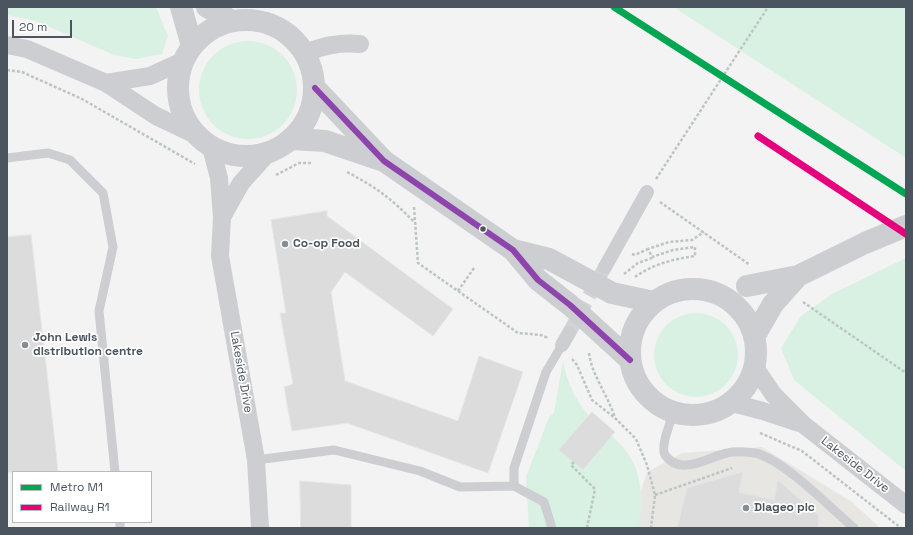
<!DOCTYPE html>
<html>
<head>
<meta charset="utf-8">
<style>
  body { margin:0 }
  #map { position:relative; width:913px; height:535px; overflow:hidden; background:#f3f3f3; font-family:"Space Grotesk",sans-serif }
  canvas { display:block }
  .frame { position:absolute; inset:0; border:8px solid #4a555f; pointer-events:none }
  .legend { position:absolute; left:12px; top:471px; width:140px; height:52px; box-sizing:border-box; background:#fff; border:1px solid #b7bbbf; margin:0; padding:5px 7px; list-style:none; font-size:12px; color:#4a555f }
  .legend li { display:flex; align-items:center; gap:8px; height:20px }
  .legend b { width:20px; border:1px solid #b7bbbf }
  .scale { position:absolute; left:12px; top:20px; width:60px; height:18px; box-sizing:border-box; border:2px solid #4a555f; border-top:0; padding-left:5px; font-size:12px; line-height:14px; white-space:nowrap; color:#4a555f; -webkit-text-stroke:3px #fff; paint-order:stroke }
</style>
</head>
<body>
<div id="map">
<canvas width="913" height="535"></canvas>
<div class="frame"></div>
<ul class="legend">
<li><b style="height:5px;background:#00a651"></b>Metro M1</li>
<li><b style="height:5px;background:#e5007d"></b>Railway R1</li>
</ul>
<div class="scale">20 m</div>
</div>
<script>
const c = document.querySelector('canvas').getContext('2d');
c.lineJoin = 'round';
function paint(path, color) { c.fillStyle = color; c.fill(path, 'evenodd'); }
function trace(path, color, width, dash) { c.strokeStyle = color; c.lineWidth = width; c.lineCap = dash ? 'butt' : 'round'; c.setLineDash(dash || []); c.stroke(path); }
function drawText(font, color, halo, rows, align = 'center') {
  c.font = font + ' "Space Grotesk",sans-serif'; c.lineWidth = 3.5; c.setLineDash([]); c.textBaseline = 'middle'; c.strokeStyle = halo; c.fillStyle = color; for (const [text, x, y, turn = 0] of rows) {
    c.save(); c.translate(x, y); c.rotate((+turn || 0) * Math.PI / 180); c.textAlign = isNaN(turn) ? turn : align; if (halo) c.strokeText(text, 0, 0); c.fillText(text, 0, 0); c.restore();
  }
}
paint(new Path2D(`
  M 762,447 L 852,502 L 880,528 L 629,528 L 647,472 L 682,453 Z`), '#e7e6e2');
paint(new Path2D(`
  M 7,7 L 156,7 L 168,36 L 162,54 L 136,59 L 114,55 L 36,21 L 7,15 Z
  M 675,7 L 906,7 L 906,158 L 675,8 Z
  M199 90a49 49 0 1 1 98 0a49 49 0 1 1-98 0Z
  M 906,258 L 906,471 L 794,380 L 781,348 L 801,316 L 832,294 Z
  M654 355a42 42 0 1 1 84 0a42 42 0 1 1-84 0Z
  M 563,361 C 566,379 576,402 589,416 C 605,431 623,442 633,462 C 643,482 642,507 639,528 L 529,528 L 526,477 L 549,417 L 554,413 Z`), '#d9f1e2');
const building = new Path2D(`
  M 327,211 L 327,216 L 453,309 L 433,336 L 345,272 L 331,292 L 345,381 L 458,421 L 479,356 L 523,372 L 488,473 L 347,423 L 292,431 L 284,387 L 293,384 L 280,313 L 286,313 L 271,220 Z
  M 31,235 L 56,452 L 58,472 L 7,472 L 7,237 Z
  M 592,412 L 615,432 L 583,470 L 559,450 Z
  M 743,472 L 739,492 L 774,500 L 778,480 L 819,516 L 818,528 L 677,528 L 687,488 Z
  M 300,481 L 351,485 L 351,528 L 301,528 Z`);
paint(building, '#dcdcdd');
trace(building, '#e4e5e6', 1);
trace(new Path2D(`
  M 569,333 L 605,267`), '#d1d3d5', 14, [14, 7]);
trace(new Path2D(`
  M 7,70 L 22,72 L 82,99 L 195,164
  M 347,172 C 377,188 391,198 415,223
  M 276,175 L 299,163 L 312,163
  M 656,179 L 768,7
  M 660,202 L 750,265
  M 414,207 L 418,263 L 518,333 L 541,335 L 548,338
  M 632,254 L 635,255 L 648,249
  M 624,274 L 638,263 L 652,258
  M 635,277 C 653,264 674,259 695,256 L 695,247 L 673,250 L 652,257 L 648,249 L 669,242 L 692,240 L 704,232
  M 458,291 L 474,268
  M 803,302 L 906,373
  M 589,353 C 592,376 608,395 615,418
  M 572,359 L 577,365 L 592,400 L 615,418 L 636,439 L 647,465 L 655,495 L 651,528
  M 760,433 L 802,451 L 901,528
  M 574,462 L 571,465 L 595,489 L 587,528
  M 655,495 L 732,468`), '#bbc6c3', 2.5, [3, 2]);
trace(new Path2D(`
  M 7,158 L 48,153 L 70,160 L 103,193 L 113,247 L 99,311 L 115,472
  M 674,411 C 671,420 660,447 665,455 C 681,477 708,457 727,453 C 735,451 747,452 755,453 C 783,459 831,508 854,528
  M 256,460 L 334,450 L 420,471 L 460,487 L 514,486
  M 120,522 L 120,528
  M 552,528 L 544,502 L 514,486 L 514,468 L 546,372 L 562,345`), '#ccced1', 9);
trace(new Path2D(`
  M 605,267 L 647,192
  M 562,345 L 569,333`), '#ccced1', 14);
trace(new Path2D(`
  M 7,45 L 27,49 L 106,83 L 156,116 L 196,135
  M 305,53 C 323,46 339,42 360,44
  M 106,83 L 150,76 L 183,61
  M 211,147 L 219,178 L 222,217 L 220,256 L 256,460 L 260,528
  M 222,217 L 241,183 L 269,152
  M 754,366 L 773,394 L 804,425 L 906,505
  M 732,403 L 763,411 L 799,423`), '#ccced1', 18);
trace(new Path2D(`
  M 181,7 L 192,46
  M 207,7 L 232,21
  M178 88a68 68 0 1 1 136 0a68 68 0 1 1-136 0Z
  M 315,88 L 384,161 L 513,250 L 538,280 L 570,305 L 630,360
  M 292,139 L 325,141 L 381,160
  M 513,250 L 549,259 L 612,293 L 654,302
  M630 352a63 63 0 1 1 126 0a63 63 0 1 1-126 0Z
  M 754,337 L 773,304`), '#ccced1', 22);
const rail = new Path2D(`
  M 758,136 L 906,234`);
trace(rail, '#c7c9cb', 4.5);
trace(rail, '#fff', 3, [9]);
trace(new Path2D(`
  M 747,286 L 798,276 L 865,243 L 906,226
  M 773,304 L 798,276`), '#ccced1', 22);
trace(new Path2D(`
  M 315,88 L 384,161 L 513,250 L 538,280 L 570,305 L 630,360`), '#8e44ad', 6);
trace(new Path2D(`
  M 758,136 L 906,234`), '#e5007d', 7);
trace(new Path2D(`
  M 614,7 L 906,194`), '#00a651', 7);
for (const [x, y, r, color] of [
  [483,229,3.5,"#4a555f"],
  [285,244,4,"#858c93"],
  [25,345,4,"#858c93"],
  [746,508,4,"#858c93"]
]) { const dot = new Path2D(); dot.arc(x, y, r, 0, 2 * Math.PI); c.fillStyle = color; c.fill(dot); trace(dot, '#fff', 1.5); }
drawText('bold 12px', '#4a555f', '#fff', [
  ["Co-op Food",293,244],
  ["John Lewis",33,338],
  ["distribution centre",33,352],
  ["Diageo plc",754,508]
], 'left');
drawText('12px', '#4a555f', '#fff', [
  ["Lakeside Drive",241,372,80],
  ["Lakeside Drive",855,465,38]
]);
</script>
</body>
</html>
